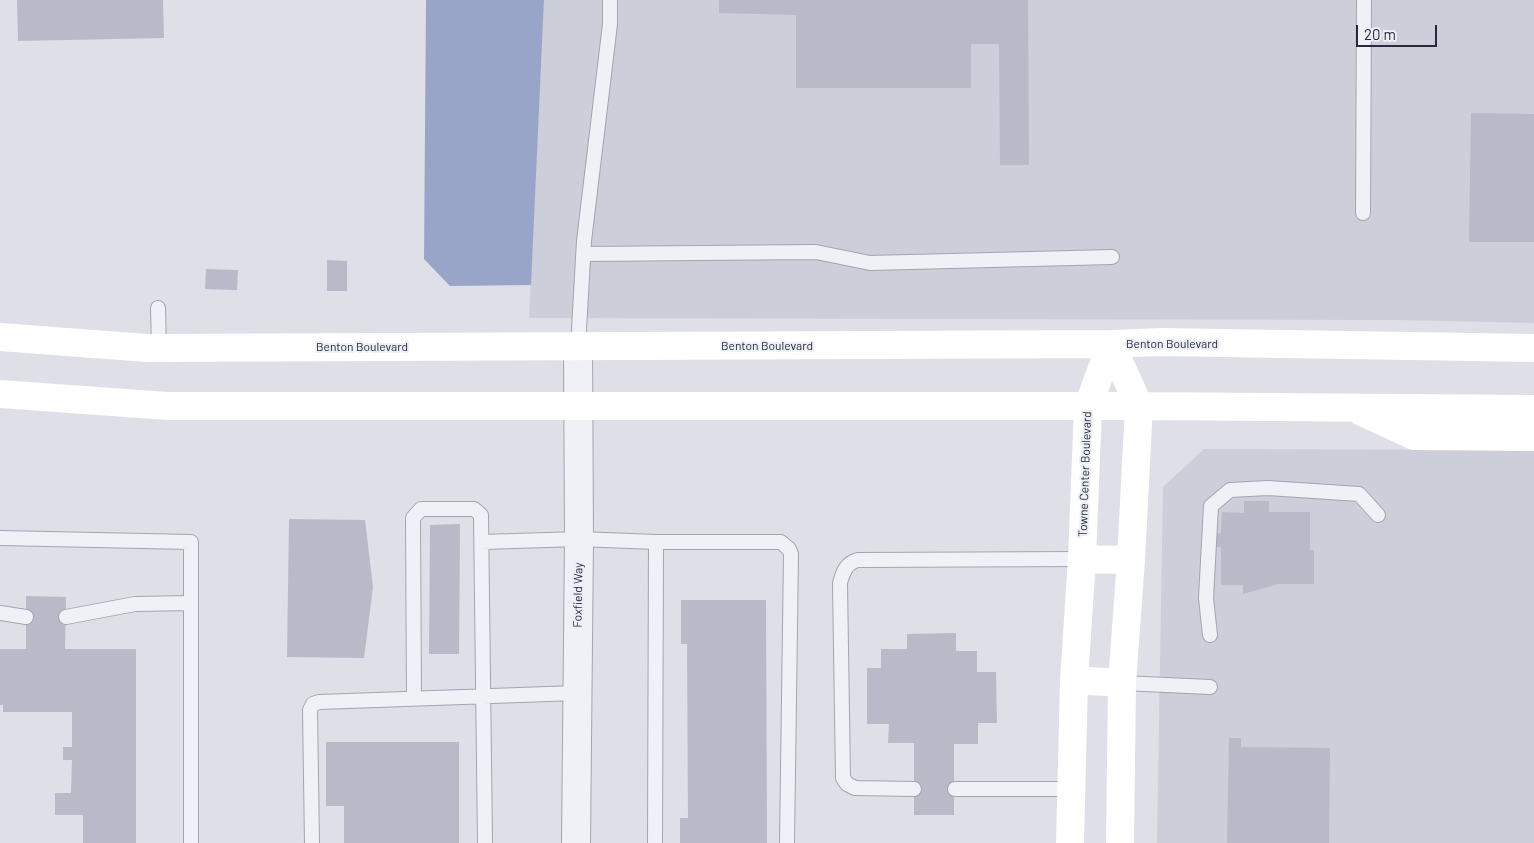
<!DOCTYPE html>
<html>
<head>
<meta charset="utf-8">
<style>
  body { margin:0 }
  #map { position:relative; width:1534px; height:843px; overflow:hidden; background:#dedfe7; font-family:Barlow,sans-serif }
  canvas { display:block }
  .scale { position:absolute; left:1356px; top:25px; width:81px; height:22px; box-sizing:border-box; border:2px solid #272a3e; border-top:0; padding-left:6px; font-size:15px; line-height:18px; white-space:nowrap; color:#272a3e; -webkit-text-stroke:4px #edeff5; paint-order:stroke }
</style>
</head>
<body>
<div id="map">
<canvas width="1534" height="843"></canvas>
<div class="scale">20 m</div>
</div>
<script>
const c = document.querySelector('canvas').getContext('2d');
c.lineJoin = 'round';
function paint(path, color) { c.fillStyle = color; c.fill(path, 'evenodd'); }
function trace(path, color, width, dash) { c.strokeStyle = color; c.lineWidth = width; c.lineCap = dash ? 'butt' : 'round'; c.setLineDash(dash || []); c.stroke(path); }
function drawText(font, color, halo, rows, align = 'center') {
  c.font = font + ' Barlow,sans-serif'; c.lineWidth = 4; c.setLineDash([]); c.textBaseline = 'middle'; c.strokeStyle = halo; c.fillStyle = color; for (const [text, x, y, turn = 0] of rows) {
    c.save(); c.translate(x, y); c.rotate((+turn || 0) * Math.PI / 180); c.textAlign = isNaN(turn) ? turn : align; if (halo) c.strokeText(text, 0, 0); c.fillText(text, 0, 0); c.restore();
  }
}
paint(new Path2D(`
  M 544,0 L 1534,0 L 1534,323 L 1398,320 L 529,318 Z
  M 1204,449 L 1534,450 L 1534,843 L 1157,843 L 1163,487 Z`), '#ccced9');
paint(new Path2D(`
  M 426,0 L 544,0 L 531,285 L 450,286 L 424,259 Z`), '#98a5c8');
paint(new Path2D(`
  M 17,0 L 163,0 L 164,38 L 18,41 Z
  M 719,0 L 1028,0 L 1029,165 L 1000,165 L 999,44 L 971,44 L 971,88 L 796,88 L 796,15 L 719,13 Z
  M 1471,113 L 1534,114 L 1534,242 L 1469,242 Z
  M 327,260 L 347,261 L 347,291 L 327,291 Z
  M 206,269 L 238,270 L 237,290 L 205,289 Z
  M 1244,501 L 1269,501 L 1269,512 L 1310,512 L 1310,550 L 1314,550 L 1314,584 L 1278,584 L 1243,594 L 1243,585 L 1221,585 L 1221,547 L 1214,547 L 1215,534 L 1221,533 L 1222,512 L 1244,513 Z
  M 289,519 L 365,520 L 373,587 L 364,658 L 287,657 Z
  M 460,524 L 459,654 L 429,654 L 430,525 Z
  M 26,596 L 66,597 L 65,649 L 136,649 L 136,843 L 83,843 L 83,815 L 55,815 L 55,793 L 71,793 L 72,760 L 63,760 L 63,747 L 72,747 L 72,712 L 3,712 L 3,705 L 0,705 L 0,649 L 26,649 Z
  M 681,600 L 766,600 L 767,843 L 680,843 L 680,818 L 688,818 L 687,644 L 681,644 Z
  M 956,633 L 956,651 L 977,651 L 977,672 L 996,672 L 997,723 L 978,723 L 978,744 L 954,744 L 954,815 L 914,815 L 914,743 L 888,743 L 889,724 L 867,724 L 867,668 L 881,668 L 881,649 L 907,649 L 907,634 Z
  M 1229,738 L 1241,738 L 1241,747 L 1330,748 L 1329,843 L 1227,843 Z
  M 326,742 L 459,742 L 459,843 L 344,843 L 344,806 L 326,806 Z`), '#b8bac7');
const lane = new Path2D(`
  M 1363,213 L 1364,0
  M 584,254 L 816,252 L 870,263 L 1112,257
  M 158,308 L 159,348
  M 578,347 L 584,241 L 610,24 L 610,0
  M 0,538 L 191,542 L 191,843
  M 482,542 L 579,539 L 656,542 L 655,843
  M 656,542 L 781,542 L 789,549 L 791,554 L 787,843
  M 0,613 L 26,617
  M 66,617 L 135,604 L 191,603
  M 1210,635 L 1206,598 L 1211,506 L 1230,490 L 1268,488 L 1359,494 L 1378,515
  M 1122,683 L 1210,687
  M 414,698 L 413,518 L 421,509 L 474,509 L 481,515 L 485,843
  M 914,789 L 855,788 L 847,784 L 843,778 L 840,583 C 843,572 846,563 858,560 L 1082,559
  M 955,789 L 1071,789
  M 312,843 L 310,710 L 313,704 L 319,702 L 577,693`);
const street = new Path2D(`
  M 576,843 L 579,539 L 578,347`);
trace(lane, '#a3a5b1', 16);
trace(street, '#a3a5b1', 30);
trace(lane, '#f0f1f6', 14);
trace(street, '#f0f1f6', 28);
trace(new Path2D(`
  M 0,337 L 147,348 L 1111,344 L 1161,342 L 1534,348
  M 1111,344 L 1139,406 L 1131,560 L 1122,683 L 1120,843
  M 0,394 L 167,406 L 1139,406 L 1534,409
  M 1360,411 L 1414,436 L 1534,437
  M 1082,559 L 1131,560
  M 1074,680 L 1122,683
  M 1070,843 L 1074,680 L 1082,559 L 1088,406 L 1111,344`), '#fff', 28);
drawText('12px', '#272a3e', '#edeff5', [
  ["Benton Boulevard",1172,344],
  ["Benton Boulevard",767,346],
  ["Benton Boulevard",362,347],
  ["Towne Center Boulevard",1085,474,-88],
  ["Foxfield Way",578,595,-89]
]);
</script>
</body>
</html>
